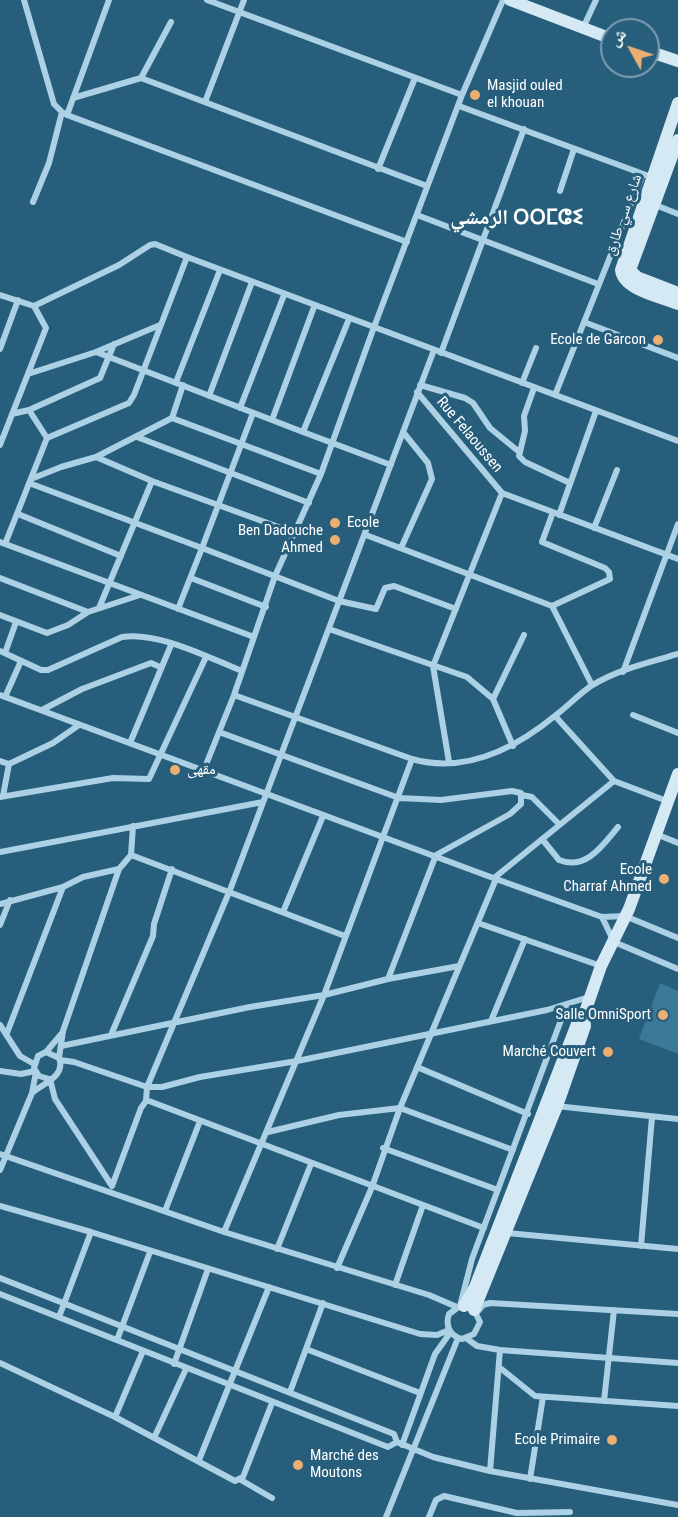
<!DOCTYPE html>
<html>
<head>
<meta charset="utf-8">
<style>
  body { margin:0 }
  #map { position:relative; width:678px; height:1517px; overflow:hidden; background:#275e7c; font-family:"Roboto Condensed","Noto Naskh Arabic",sans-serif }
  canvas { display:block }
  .north { position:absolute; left:600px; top:18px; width:60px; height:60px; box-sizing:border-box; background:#275e7c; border:2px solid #7d9eb0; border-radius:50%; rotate:310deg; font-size:16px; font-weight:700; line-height:24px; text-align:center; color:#fff }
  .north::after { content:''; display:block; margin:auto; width:21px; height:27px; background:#ecaf72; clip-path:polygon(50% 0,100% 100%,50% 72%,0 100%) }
</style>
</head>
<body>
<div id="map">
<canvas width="678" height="1517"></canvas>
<div class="north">ش</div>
</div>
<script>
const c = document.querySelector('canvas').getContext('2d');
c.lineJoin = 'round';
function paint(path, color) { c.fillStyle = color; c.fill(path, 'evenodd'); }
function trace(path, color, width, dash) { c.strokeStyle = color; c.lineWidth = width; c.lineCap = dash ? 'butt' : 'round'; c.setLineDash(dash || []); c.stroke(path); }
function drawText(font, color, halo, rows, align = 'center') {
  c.font = font + ' "Roboto Condensed","Noto Naskh Arabic","Noto Sans Tifinagh",sans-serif'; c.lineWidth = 6; c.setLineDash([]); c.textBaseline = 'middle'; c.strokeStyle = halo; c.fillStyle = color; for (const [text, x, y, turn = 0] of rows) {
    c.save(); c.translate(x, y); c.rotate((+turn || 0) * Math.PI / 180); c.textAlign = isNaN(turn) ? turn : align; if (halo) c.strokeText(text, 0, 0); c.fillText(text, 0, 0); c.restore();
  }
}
paint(new Path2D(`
  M 660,983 L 678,991 L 678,1054 L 639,1039 Z`), '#3b7999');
trace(new Path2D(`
  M 24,0 L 54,104 L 62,112
  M 207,0 L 462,95
  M 503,0 L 462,95 L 374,327 L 678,441
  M 583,28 L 596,0
  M 141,78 L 171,22
  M 73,98 L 141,78 L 427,186
  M 205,102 L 244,0
  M 459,106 L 646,175
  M 62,112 L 67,115 L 109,0
  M 67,115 L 407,242
  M 378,169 L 415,78
  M 560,191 L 574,149
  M 33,202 L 49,163 L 62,112
  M 653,204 L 678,214
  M 417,215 L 598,284
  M 187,257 L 374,327 L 321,474 L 275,576 L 234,695 L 203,772
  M 0,295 L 34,306 L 46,328 L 0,445
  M 34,306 L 119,265 L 150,245 L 155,244 L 187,257 L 134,395 L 129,403 L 47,438
  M 349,319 L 303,432 L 391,465
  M 584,322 L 678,358
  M 0,349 L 18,300
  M 96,352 L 303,432
  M 441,353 L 524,129
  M 28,374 L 96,352 L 160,325
  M 176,382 L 220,270
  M 522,383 L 536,348
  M 420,385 L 465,398 L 473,403 L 490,428 L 518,451
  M 534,388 L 524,416 L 525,431 L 519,456 L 525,462 L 570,483
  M 417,392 L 502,493 L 678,559
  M 555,395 L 643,174
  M 209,396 L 252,282
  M 240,408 L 284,295
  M 12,414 L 29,410 L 100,378 L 114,344
  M 172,418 L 321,474
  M 272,420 L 314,307
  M 137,437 L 309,503
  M 31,479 L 61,467 L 96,457
  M 152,481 L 295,533
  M 29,483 L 202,548 L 253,413
  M 18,514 L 121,556
  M 559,515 L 596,411
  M 594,528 L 617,470
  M 366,535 L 552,606 L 592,685
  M 0,542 L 254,637
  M 5,544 L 47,438 L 29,410
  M 401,548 L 432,479 L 428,463 L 403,432
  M 0,578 L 88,612
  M 191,578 L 266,607
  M 552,606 L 610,579 L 609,572 L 605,568 L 542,542 L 553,512
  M 99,608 L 152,481 L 96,457 L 172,418 L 183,385
  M 178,609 L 202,548 L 339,601 L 376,609 L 385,588 L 394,586 L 456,609
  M 0,615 L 47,633 L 68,625 L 88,612 L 140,595
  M 329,629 L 467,677 L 493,699 L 513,746
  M 0,651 L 41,670 L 48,670 L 122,637 C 158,631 209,658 242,671
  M 5,653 L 16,622
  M 623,672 L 678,524
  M 0,695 L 496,879 L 602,917 L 625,916 L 678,938
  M 234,695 L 412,759 C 465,774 516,748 556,715 C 568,706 579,694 591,686 C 616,670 650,662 678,654
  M 5,697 L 21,661
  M 493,699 L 524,635
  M 42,710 L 82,689 L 151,663 L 160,667
  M 633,715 L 678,733
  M 555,716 L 614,781 L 667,801
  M 219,732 L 399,798 L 441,800 L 512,791 L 521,793 L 521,804 L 510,814 L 436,855 L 388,979
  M 130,743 L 171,645
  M 0,761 L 9,764 L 53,743 L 79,725
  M 449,762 L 433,666 L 502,493
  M 522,795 L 532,797 L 559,824
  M 3,796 L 9,764
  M 0,797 L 113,778 L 149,779 L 206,657
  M 656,834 L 678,843
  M 542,839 L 559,860 C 586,871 603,845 618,827
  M 0,852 L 263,802
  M 131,855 L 345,936
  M 494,878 L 614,781
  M 0,904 L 63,887 L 83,877 L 119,869
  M 283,912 L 323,816
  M 602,917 L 614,942 L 678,969
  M 478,923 L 601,966
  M 0,925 L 10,900
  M 491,1021 L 525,939
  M 0,1025 L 20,1056 L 34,1064
  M 7,1033 L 63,887
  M 111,1035 L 153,936 L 154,924 L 172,869
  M 61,1046 L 250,1007 L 324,995 L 388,979 L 459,966
  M 46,1052 L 63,1032
  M 59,1058 L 63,1031 L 119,869 L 131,855 L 133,826
  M 60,1060 L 74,1062 L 147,1087 L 162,1087 L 200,1077 L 297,1061 L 547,1010 L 589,997
  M 417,1067 L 528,1114
  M 0,1071 L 21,1074 L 35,1071
  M 50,1079 L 55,1099 L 112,1186
  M 32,1093 C 44,1083 66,1076 59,1058 L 46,1052 L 38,1056 L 34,1068 L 39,1076 L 49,1079
  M 146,1101 L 147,1087 L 230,890 L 434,350
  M 556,1106 L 678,1119
  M 268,1132 L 339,1115 L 400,1108 L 513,1150
  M 383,1148 L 498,1190
  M 0,1154 L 224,1232 L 429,1295 L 457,1307
  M 0,1170 L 32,1093 L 36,1072
  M 112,1186 L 141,1108 L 146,1101 L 149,1101 L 484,1228
  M 0,1206 L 91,1232 L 420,1334 L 437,1335 L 449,1330
  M 165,1211 L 200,1121
  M 224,1232 L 324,995 L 412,759
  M 507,1233 L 678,1249
  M 641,1246 L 652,1117
  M 277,1249 L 311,1164
  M 337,1268 L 372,1187 L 400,1108 L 496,879
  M 0,1278 L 394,1434 L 397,1442 L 433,1457 L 490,1471 L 678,1505
  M 395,1285 L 423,1205
  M 0,1294 L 388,1447 L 397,1442
  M 474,1310 L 480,1322 L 474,1334 L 462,1339 C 450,1336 445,1326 449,1314 L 460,1306 L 472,1259 L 567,1004
  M 478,1311 L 483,1305 L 490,1303 L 678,1314
  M 59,1317 L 91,1232
  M 466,1338 L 477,1346 L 500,1350 L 678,1363
  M 117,1340 L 150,1252
  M 306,1349 L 420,1393
  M 0,1363 L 115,1417 L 235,1481 L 243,1477 L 272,1403
  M 174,1364 L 208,1269
  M 499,1367 L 535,1396 L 678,1406
  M 290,1392 L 323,1303
  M 604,1401 L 614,1310
  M 115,1417 L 143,1351
  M 154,1438 L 186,1369
  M 402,1445 L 435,1354 L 450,1333
  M 199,1460 L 269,1287
  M 490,1471 L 500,1350
  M 530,1479 L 543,1397
  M 241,1480 L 272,1498
  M 386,1517 L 458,1338
  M 429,1517 L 436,1500 L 444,1496 L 517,1513 L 570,1512`), '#acd1e4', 6);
trace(new Path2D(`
  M 510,0 L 612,39
  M 648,51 L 678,61
  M 678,103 L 621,270 C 623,290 661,297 678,304
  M 630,270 L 678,140
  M 630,270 L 637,277 L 678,293
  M 464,1306 L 475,1287 L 577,1024 L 584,1015 L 601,966 L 629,909 L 678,774
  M 474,1310 L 557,1106 L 585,1026 L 584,1015`), '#d5e9f4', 12);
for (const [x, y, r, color] of [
  [475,95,6,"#ecaf72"],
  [658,340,6,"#ecaf72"],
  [335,523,6,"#ecaf72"],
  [335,540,6,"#ecaf72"],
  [175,770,6,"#ecaf72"],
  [664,879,6,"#ecaf72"],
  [663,1015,6,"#ecaf72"],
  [608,1052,6,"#ecaf72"],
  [612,1440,6,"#ecaf72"],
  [298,1465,6,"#ecaf72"]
]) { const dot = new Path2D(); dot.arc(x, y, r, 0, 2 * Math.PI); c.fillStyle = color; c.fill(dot); trace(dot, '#275e7c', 2); }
drawText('15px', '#fff', '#275e7c', [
  ["Masjid ouled",487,86,"left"],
  ["el khouan",487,103,"left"],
  ["Ecole de Garcon",646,340],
  ["Ecole",347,523,"left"],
  ["Ben Dadouche",323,531],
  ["Ahmed",323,548],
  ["مقهى",187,770,"left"],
  ["Ecole",652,870],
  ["Charraf Ahmed",652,887],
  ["Salle OmniSport",651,1015],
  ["Marché Couvert",596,1052],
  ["Ecole Primaire",600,1440],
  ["Marché des",310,1456,"left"],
  ["Moutons",310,1473,"left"]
], 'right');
drawText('15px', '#fff', '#275e7c', [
  ["شارع سي طارق",624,215,-71],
  ["Rue Felaoussen",469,435,50]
]);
drawText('bold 21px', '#fff', '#275e7c', [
  ["الرمشي ⵔⵔⵎⵛⵉ",517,219]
]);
</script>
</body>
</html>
